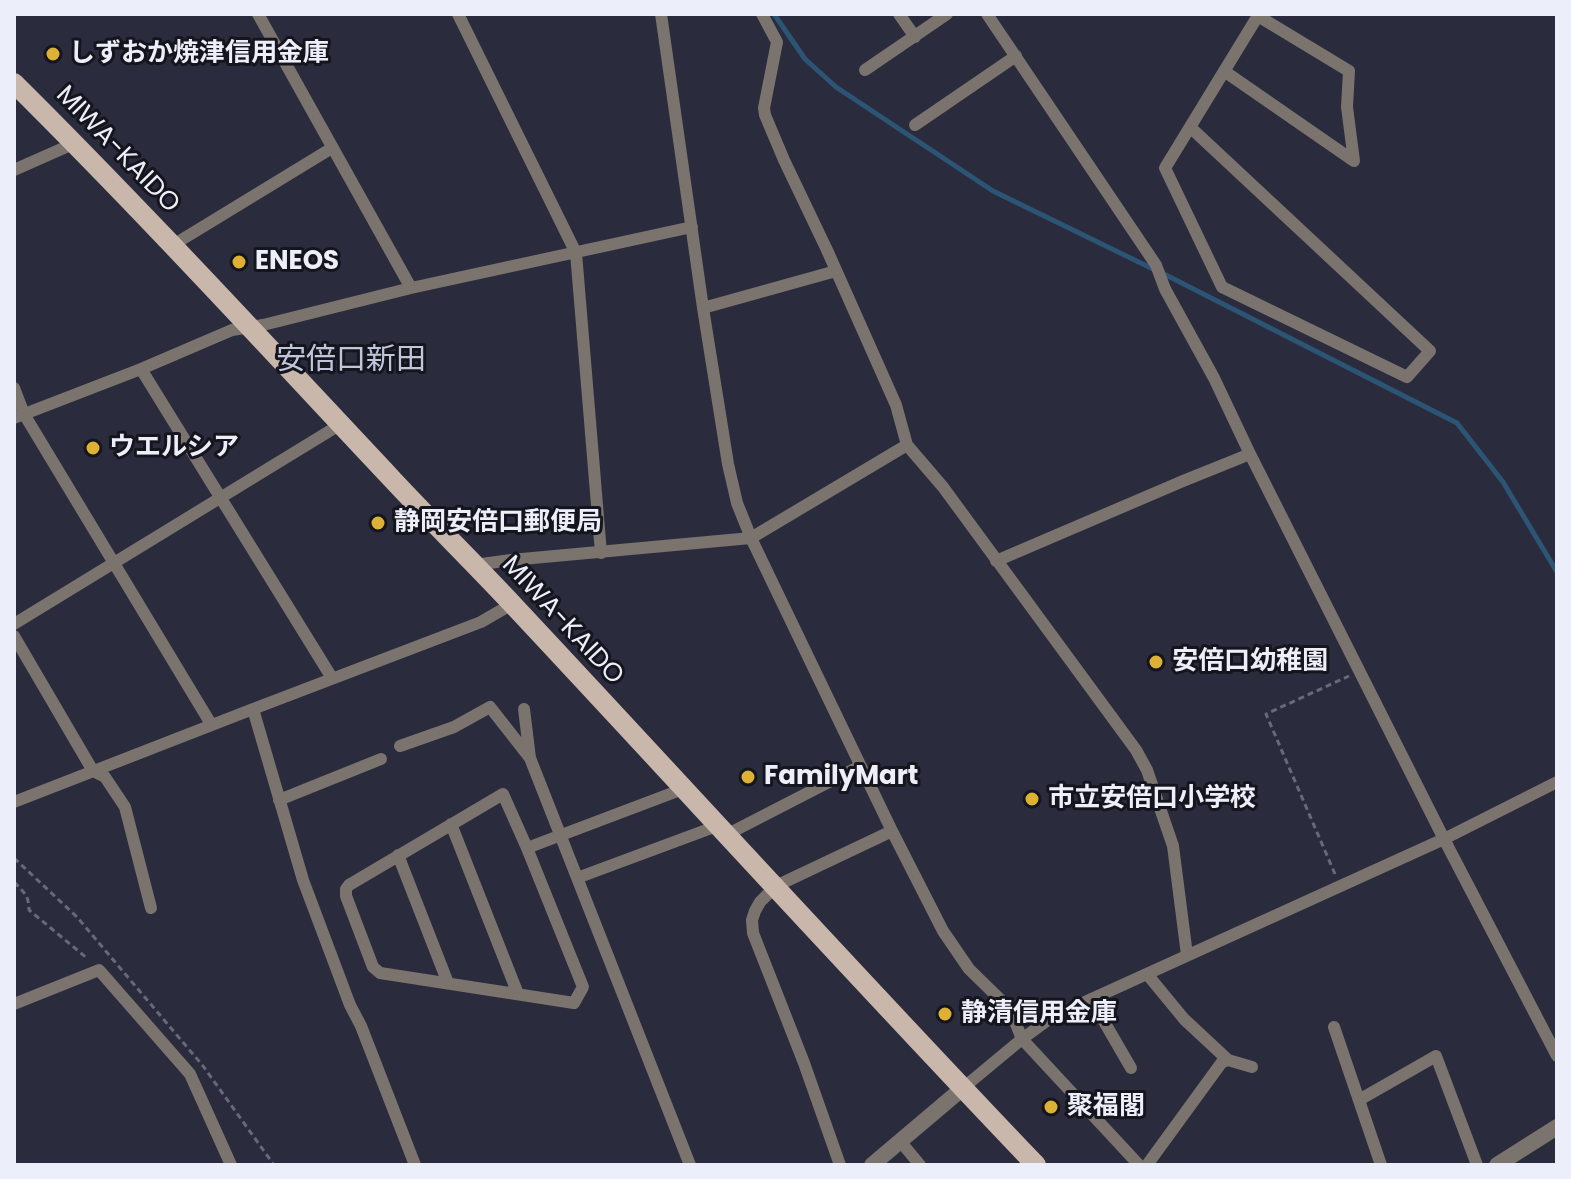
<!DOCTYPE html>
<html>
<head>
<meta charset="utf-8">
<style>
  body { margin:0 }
  #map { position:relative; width:1571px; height:1179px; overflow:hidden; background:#2a2c3d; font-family:Poppins,sans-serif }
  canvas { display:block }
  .frame { position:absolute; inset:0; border:16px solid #eceefa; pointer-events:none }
</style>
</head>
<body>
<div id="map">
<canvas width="1571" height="1179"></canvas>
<div class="frame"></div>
</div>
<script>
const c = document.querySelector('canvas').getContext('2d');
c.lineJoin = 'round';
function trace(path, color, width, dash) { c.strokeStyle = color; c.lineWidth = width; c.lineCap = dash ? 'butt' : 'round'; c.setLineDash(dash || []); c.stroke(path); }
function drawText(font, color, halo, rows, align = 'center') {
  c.font = font + ' Poppins,"Noto Sans JP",sans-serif'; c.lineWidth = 6; c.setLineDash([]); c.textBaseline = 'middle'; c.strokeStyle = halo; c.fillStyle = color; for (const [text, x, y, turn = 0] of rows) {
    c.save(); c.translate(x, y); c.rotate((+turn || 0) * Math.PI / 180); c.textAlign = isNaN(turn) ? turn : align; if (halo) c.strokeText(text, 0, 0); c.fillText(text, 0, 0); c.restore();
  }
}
trace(new Path2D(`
  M 774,14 L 805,59 L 836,87 L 993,191 L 1153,269
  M 1162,273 L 1457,423 L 1503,482 L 1557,572`), '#2c5474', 5);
trace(new Path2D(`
  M 14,858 L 77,917 L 203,1066 L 274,1165
  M 1335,874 L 1266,714 L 1349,676
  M 14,882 C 24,892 29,896 29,910 L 88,959`), '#676978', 3, [6, 4]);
trace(new Path2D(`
  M 258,14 L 411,288
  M 458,14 L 576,253 L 601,553
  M 661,14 L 703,308 L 728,464 L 737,503 L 751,538 L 892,831 L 943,931 L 969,969 L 1010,1009 L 1022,1039 L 1139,1165
  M 762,14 L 777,42 L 764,108 L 765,115 L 784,160 L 827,250 L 896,405 L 907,445 L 943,487 L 1136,750 L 1147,770 L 1173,846 L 1187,955
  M 899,14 L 915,37
  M 987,14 L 1156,265 L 1165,289 L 1214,378 L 1250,454 L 1444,839 L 1557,1056
  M 865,70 L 947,14
  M 1224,71 L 1354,161 L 1347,107 L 1349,71 L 1258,16
  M 915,125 L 1016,56
  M 1190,127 L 1430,351 L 1407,377 L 1222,287 L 1165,168 L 1259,14
  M 14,170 L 75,143
  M 173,245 L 332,148
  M 703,308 L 836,271
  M 141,369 L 332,678
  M 14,388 L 24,414 L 211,724
  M 14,418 L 141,369 L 232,330 L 263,325 L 411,288 L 692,227
  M 996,561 L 1183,481 L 1250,454
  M 474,565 L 511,560 L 751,538 L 907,445
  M 14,624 L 341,424
  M 14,636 L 93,771 L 105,777 L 125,807 L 151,908
  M 524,709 L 530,758 L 690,1165
  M 400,746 L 454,727 L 490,707 L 530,758
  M 503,794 L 527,848 L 583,987 L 574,1003 L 380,973 L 373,967 L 346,896 L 346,889 L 349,885 Z
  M 279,800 L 381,759
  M 14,802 L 253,709
  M 451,824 L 518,994
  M 726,835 L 860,766
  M 527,848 L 683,789
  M 398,855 L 448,983
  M 577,878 L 717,826
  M 1147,974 L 1184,1019 L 1228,1060
  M 1091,999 L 1131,1068
  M 14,1004 L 99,970 L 190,1074 L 231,1165
  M 1334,1027 L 1381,1165
  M 963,1088 L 1022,1039 L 1052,1017 L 1444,839 L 1557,782
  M 1359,1100 L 1436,1056 L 1477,1165
  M 900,1141 L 920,1165
  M 415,1165 L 361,1026 L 350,1005 L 303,880 L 253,709 L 481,622 L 512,604
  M 840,1165 L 804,1063 L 753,933 L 752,920 L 755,911 L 760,902 L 776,886 L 892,831
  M 1147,1165 L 1222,1062 L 1228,1060 L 1252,1067`), '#7b736d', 12);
trace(new Path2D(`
  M 872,1165 L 963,1088
  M 1497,1165 L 1557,1127`), '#7b736d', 16);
trace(new Path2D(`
  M 14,83 C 143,211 266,345 391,478 C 432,522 474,563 515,607 C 689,793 860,981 1036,1165`), '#cab7ab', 20);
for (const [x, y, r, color] of [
  [53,54,8,"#ddb133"],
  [239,262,8,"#ddb133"],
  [93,448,8,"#ddb133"],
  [378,523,8,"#ddb133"],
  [1156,662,8,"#ddb133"],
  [748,777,8,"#ddb133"],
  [1032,799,8,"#ddb133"],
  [945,1014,8,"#ddb133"],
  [1051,1107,8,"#ddb133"]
]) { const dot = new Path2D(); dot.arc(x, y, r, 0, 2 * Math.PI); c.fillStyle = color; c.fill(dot); trace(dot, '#14151d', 3); }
drawText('bold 26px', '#eceefa', '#14151d', [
  ["しずおか焼津信用金庫",69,54],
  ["ENEOS",255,262],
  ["ウエルシア",109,448],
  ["静岡安倍口郵便局",394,523],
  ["安倍口幼稚園",1172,662],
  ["FamilyMart",764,777],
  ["市立安倍口小学校",1048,799],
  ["静清信用金庫",961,1014],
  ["聚福閣",1067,1107]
], 'left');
drawText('26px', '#eceefa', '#14151d', [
  ["MIWA-KAIDO",117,150,46],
  ["MIWA-KAIDO",562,621,47]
]);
drawText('30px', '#c1c5dc', '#14151d', [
  ["安倍口新田",351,361]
]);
</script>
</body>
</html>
